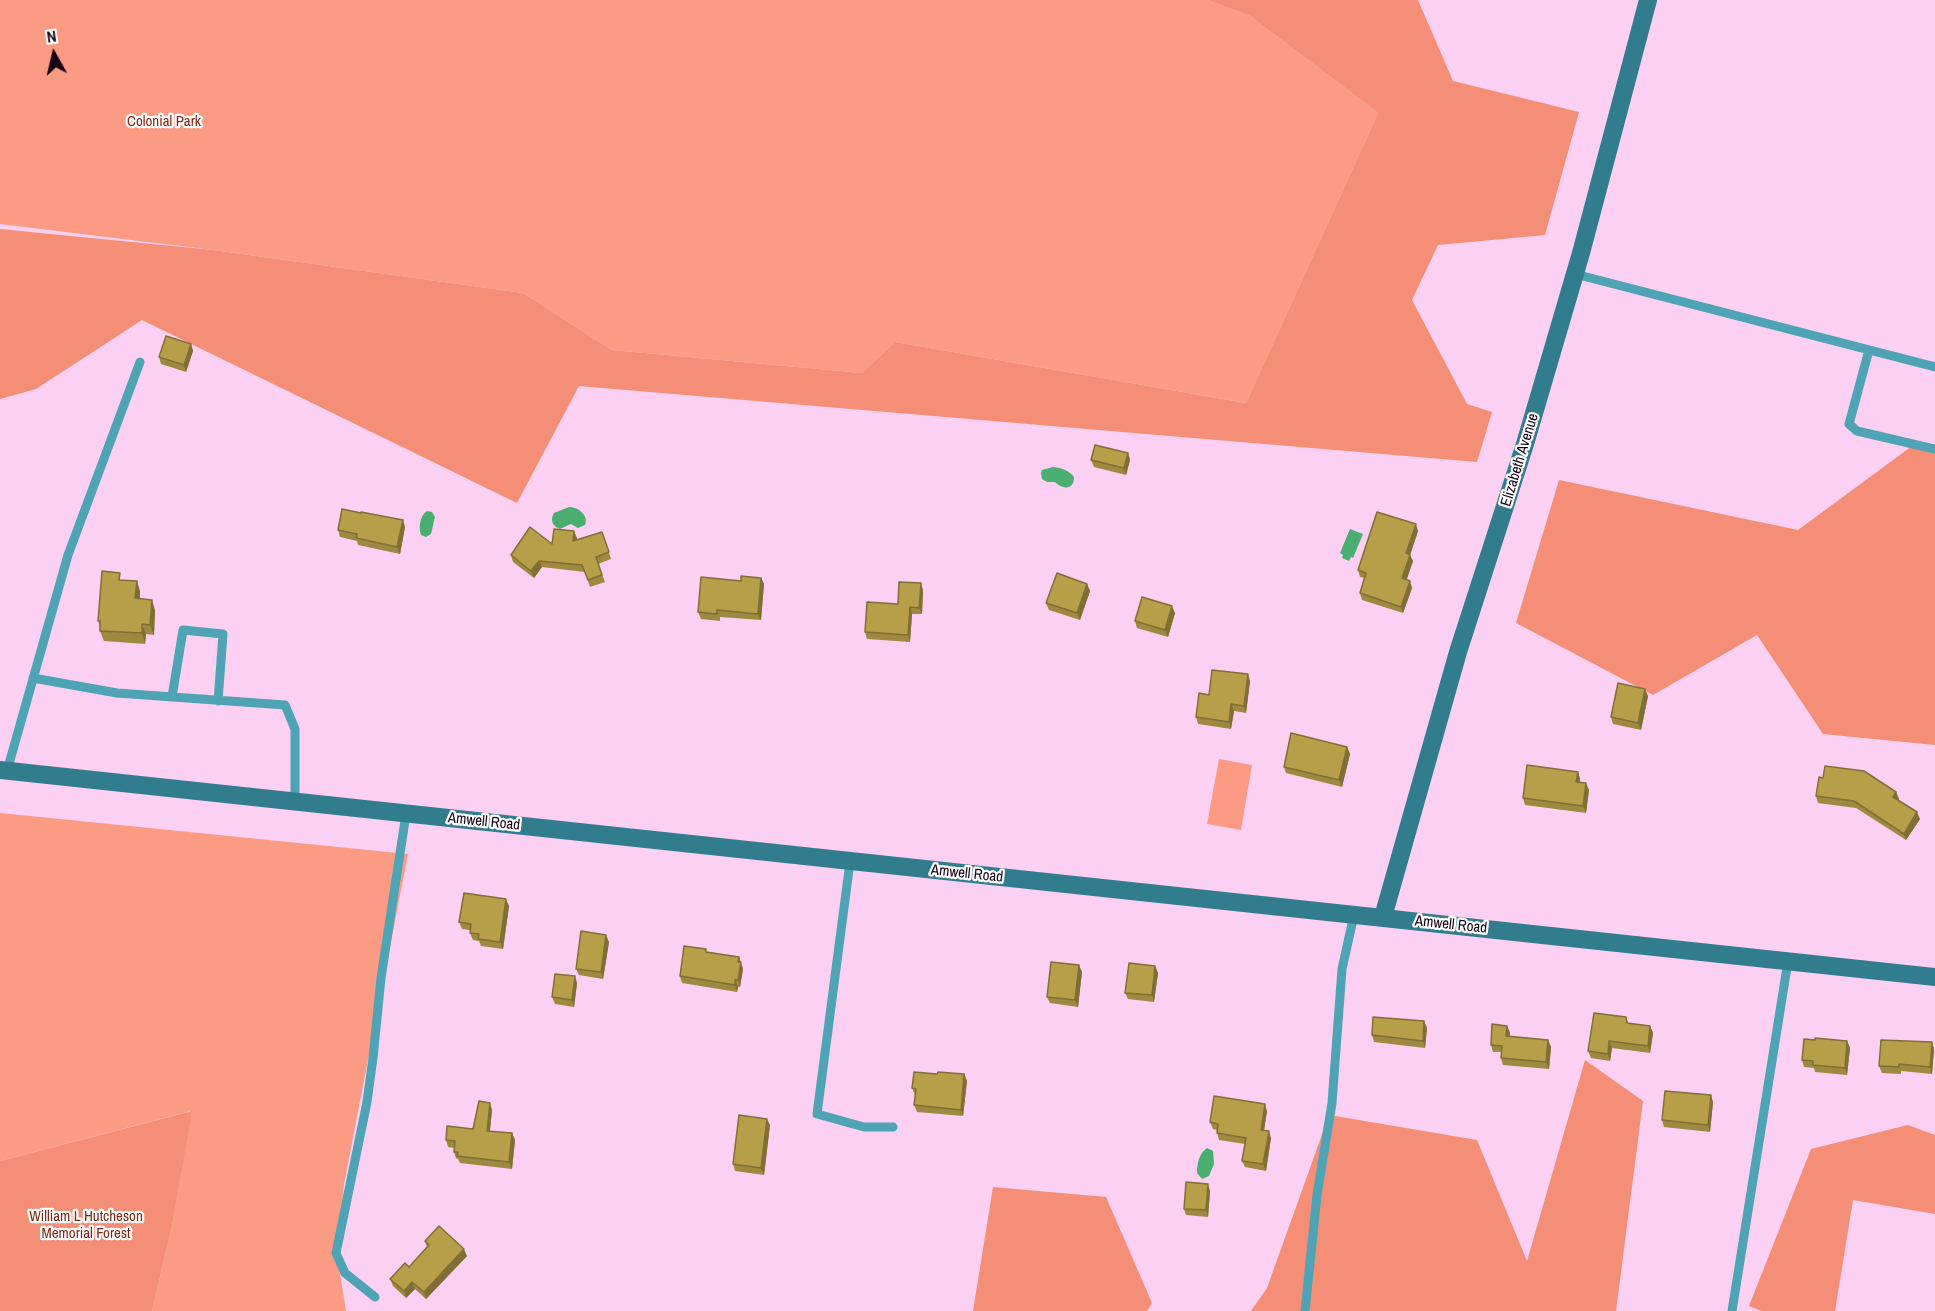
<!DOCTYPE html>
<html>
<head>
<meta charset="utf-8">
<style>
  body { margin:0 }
  #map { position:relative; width:1935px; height:1311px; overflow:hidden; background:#fcd0f2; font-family:"Archivo Narrow",sans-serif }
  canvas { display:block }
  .north { position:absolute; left:24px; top:24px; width:60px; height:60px; -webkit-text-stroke:4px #fff; paint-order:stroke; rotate:352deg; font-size:16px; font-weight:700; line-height:24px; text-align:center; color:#190316 }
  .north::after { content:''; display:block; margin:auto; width:21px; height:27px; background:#190316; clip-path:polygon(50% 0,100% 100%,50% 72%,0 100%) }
</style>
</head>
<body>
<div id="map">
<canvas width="1935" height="1311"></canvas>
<div class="north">N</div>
</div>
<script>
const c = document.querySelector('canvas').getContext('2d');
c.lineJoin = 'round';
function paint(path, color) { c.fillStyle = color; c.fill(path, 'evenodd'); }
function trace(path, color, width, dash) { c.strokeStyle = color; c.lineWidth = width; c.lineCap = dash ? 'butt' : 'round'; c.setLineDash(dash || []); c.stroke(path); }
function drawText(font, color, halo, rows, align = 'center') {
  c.font = font + ' "Archivo Narrow",sans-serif'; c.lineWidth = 4.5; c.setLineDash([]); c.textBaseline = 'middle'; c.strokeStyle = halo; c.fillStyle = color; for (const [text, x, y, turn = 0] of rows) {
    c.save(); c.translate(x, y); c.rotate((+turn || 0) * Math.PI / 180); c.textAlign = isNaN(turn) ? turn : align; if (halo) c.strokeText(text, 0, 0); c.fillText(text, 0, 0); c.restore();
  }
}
paint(new Path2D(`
  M 0,0 L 1207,0 L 1250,16 L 1378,113 L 1246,403 L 895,342 L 862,373 L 612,350 L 523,293 L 213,250 L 0,224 Z
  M 1219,759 L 1252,765 L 1241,830 L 1207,824 Z
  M 0,813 L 408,854 L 344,1184 L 337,1254 L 346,1311 L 152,1311 L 172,1226 L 191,1111 L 0,1161 Z`), '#fc9b84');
paint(new Path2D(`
  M 1207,0 L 1418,0 L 1453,81 L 1579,112 L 1545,235 L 1438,245 L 1412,300 L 1467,404 L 1492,412 L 1477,462 L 579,386 L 517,503 L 142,320 L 36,389 L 0,399 L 0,229 L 213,250 L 523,293 L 612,350 L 862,373 L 895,342 L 1246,403 L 1378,113 L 1250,16 Z
  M 1912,446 L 1935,446 L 1935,745 L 1823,734 L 1757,635 L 1653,695 L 1516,623 L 1559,480 L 1798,530 Z
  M 1585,1060 L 1643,1101 L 1616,1311 L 1251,1311 L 1267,1288 L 1329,1115 L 1477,1140 L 1527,1261 Z
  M 192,1111 L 172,1226 L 152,1311 L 0,1311 L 0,1161 Z
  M 1908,1125 L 1935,1135 L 1935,1214 L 1853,1200 L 1835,1311 L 1761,1311 L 1749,1306 L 1811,1149 Z
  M 993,1187 L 1106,1197 L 1152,1303 L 1147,1311 L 973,1311 Z`), '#f58e76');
paint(new Path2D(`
  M 1053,467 C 1061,468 1069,470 1074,477 C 1074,491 1062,489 1055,482 L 1047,482 L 1042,479 L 1041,473 L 1042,470 Z
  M 569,507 C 579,507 589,516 585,525 L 578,528 L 571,524 L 560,529 C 552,526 550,520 554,513 Z
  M 427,511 L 432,512 L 435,517 L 431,534 L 426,537 L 421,535 C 418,528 420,515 427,511 Z
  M 1350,529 L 1363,534 L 1353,558 L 1351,557 L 1349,561 L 1342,558 L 1343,555 L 1340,553 Z
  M 1207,1148 L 1213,1151 L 1214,1164 L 1209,1176 L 1202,1179 L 1197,1173 C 1197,1164 1199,1153 1207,1148 Z`), '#4bae71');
trace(new Path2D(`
  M 1575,274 L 1935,367
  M 1869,350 L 1849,424 L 1857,431 L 1935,449
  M 33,678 L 117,693 L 285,705 L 295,729 L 295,802
  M 172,697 L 183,630 L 223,634 L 218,701
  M 7,771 L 68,555 L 140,362
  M 850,862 L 817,1114 L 864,1127 L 893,1127
  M 375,1297 L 345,1273 L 336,1253 L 367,1102 L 373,1058 L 381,978 L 406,814
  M 1305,1311 L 1317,1195 L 1332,1103 L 1342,969 L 1354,915
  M 1732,1311 L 1788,961`), '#4ea3b5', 9);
trace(new Path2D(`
  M 0,770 L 1935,977
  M 1383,917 L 1458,652 L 1525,444 L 1581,253 L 1648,0`), '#317d8d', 18);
paint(new Path2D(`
  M 191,344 L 193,351 L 186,372 L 161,364 L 159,357 Z
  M 1128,453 L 1130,460 L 1126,475 L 1094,467 L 1091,460 Z
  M 361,513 L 405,527 L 400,554 L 358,545 L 357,541 L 340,537 L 338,530 Z
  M 1418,531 L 1410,555 L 1413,561 L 1406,580 L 1412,588 L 1403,613 L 1362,600 L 1360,593 L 1365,578 L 1360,577 L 1358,570 Z
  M 602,532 L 611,559 L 598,564 L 605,582 L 590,587 L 585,572 L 542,567 L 534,578 L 513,562 L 511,555 L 577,538 L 576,540 Z
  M 761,578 L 764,584 L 761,620 L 720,617 L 720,621 L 701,619 L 698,612 L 741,581 Z
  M 122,580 L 140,591 L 140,599 L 155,610 L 154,635 L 146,634 L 145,644 L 104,641 L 100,631 L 100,626 L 98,621 Z
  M 1087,584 L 1090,591 L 1080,620 L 1049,610 L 1046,603 Z
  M 923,590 L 922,614 L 912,614 L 910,642 L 867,639 L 865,632 L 898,604 Z
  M 1175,613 L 1168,637 L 1137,628 L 1135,621 Z
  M 1250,681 L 1246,713 L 1234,711 L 1231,729 L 1198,724 L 1196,717 L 1209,695 Z
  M 1648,696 L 1641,730 L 1613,724 L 1611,717 Z
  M 1347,747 L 1350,754 L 1342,787 L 1286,773 L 1284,767 Z
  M 1578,772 L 1580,779 L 1580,782 L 1589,790 L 1586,813 L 1525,805 L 1523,798 Z
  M 1896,792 L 1899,799 L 1898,800 L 1920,819 L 1906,840 L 1856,808 L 1818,803 L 1816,796 Z
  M 509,906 L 503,949 L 481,946 L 479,941 L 473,940 L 470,933 L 470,930 L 462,929 L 459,922 Z
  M 609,942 L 603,979 L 579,975 L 576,969 Z
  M 707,952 L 739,957 L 743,969 L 740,987 L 738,987 L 737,992 L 682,983 L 680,976 Z
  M 1155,966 L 1158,973 L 1154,1002 L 1128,999 L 1125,993 Z
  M 1082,972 L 1078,1007 L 1050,1003 L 1047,997 Z
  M 577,983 L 574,1007 L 555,1004 L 552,997 Z
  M 1626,1017 L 1628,1023 L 1650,1026 L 1653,1033 L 1650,1053 L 1612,1048 L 1610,1061 L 1591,1058 L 1588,1051 Z
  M 1424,1021 L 1427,1028 L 1425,1048 L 1374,1042 L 1372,1035 Z
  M 1507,1026 L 1510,1033 L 1509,1036 L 1548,1040 L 1551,1047 L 1549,1069 L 1503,1065 L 1501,1058 L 1501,1052 L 1493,1052 L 1491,1045 Z
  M 1847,1041 L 1850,1048 L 1847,1075 L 1815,1072 L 1814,1068 L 1804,1067 L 1802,1060 Z
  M 1934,1049 L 1932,1074 L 1901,1071 L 1901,1074 L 1882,1073 L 1879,1066 Z
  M 937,1074 L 964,1074 L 967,1081 L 963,1116 L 917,1112 L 914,1105 L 915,1095 L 912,1088 Z
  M 1713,1102 L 1710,1132 L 1664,1127 L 1662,1120 Z
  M 492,1110 L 490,1131 L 512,1133 L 515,1140 L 512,1169 L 460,1163 L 458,1159 L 456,1158 L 454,1152 L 454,1148 L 448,1147 L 446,1140 L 473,1129 Z
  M 1267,1111 L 1264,1130 L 1271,1138 L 1266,1171 L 1245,1167 L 1242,1161 L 1245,1144 L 1219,1140 L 1217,1133 L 1217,1130 L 1213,1129 L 1210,1122 Z
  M 770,1125 L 764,1175 L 735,1171 L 733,1164 Z
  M 1210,1191 L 1208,1217 L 1186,1215 L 1184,1209 Z
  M 425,1241 L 467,1256 L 426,1299 L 415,1289 L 406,1298 L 393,1286 L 390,1279 L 409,1267 L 427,1247 Z`), '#9d8940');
paint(new Path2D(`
  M 191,344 L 193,351 L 186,372 L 184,365 Z
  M 1128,453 L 1130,460 L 1126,475 L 1124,468 Z
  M 403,520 L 405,527 L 400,554 L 397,547 Z
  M 1416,524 L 1418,531 L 1410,555 L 1413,561 L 1405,585 L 1402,578 L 1406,553 Z
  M 574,531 L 577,538 L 575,548 L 573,541 Z
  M 539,561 L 542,567 L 534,578 L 531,571 Z
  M 761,578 L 764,584 L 761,620 L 758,614 Z
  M 137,581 L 140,591 L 139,609 L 135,598 Z
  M 1410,581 L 1412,588 L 1403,613 L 1401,607 Z
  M 921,583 L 923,590 L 922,614 L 919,608 Z
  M 1087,584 L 1090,591 L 1080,620 L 1077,613 Z
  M 152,600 L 155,610 L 154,635 L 150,625 Z
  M 1172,606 L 1175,613 L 1168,637 L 1165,630 Z
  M 910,607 L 912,614 L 910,642 L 908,635 Z
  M 142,624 L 146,634 L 145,644 L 142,633 Z
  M 1248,674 L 1250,681 L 1246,713 L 1244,706 Z
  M 1645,689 L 1648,696 L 1641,730 L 1638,723 Z
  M 1231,704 L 1234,711 L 1231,729 L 1229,722 Z
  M 1347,747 L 1350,754 L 1342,787 L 1339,780 Z
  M 1578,772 L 1580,779 L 1579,789 L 1576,782 Z
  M 1586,783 L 1589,790 L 1586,813 L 1583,806 Z
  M 1896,792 L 1899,799 L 1896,804 L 1893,797 Z
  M 1917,812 L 1920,819 L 1906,840 L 1904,834 Z
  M 506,899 L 509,906 L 503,949 L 500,942 Z
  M 606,935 L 609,942 L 603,979 L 601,972 Z
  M 739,957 L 743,969 L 740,987 L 738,980 Z
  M 1079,965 L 1082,972 L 1078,1007 L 1075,1000 Z
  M 1155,966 L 1158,973 L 1154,1002 L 1152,995 Z
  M 575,976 L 577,983 L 574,1007 L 572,1000 Z
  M 735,980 L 738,987 L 737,992 L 735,985 Z
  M 1424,1021 L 1427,1028 L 1425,1048 L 1423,1041 Z
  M 1507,1026 L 1510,1033 L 1509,1043 L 1506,1036 Z
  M 1650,1026 L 1653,1033 L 1650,1053 L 1648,1046 Z
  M 1548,1040 L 1551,1047 L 1549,1069 L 1546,1062 Z
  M 1609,1041 L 1612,1048 L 1610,1061 L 1608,1054 Z
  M 1847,1041 L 1850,1048 L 1847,1075 L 1845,1068 Z
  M 1932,1042 L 1934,1049 L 1932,1074 L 1930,1067 Z
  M 964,1074 L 967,1081 L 963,1116 L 961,1110 Z
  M 1711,1095 L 1713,1102 L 1710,1132 L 1708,1125 Z
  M 490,1103 L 492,1110 L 489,1137 L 487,1131 Z
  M 1265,1104 L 1267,1111 L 1263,1137 L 1261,1130 Z
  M 767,1119 L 770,1125 L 764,1175 L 761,1168 Z
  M 1269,1131 L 1271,1138 L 1266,1171 L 1263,1164 Z
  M 512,1133 L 515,1140 L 512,1169 L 509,1162 Z
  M 1208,1184 L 1210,1191 L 1208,1217 L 1206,1210 Z
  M 464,1249 L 467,1256 L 426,1299 L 424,1292 Z
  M 412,1282 L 415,1289 L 406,1298 L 404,1291 Z`), '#806f34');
const building = new Path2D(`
  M 166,336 L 191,344 L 184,365 L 159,357 Z
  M 1095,445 L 1128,453 L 1124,468 L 1091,460 Z
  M 342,509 L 361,513 L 361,512 L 403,520 L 397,547 L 356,538 L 357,534 L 338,530 Z
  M 1377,512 L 1416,524 L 1406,553 L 1410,555 L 1402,578 L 1410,581 L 1401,607 L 1360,593 L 1366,573 L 1358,570 Z
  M 530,527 L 552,544 L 554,529 L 574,531 L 573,541 L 602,532 L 609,552 L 596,557 L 602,575 L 588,580 L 582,565 L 539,561 L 531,571 L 511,555 Z
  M 102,571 L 120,573 L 119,580 L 137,581 L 135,598 L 152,600 L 150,625 L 142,624 L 142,633 L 100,631 L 100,621 L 98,621 Z
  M 1057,573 L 1087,584 L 1077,613 L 1046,603 Z
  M 741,576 L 761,578 L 758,614 L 717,610 L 717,614 L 698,612 L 701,577 L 741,581 Z
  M 899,582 L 921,583 L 919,608 L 910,607 L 908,635 L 865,632 L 867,602 L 898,604 Z
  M 1142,597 L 1172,606 L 1165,630 L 1135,621 Z
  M 1212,670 L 1248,674 L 1244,706 L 1231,704 L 1229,722 L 1196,717 L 1199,693 L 1209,695 Z
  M 1618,683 L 1645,689 L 1638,723 L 1611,717 Z
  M 1291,733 L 1347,747 L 1339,780 L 1284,767 Z
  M 1527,765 L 1578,772 L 1576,782 L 1586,783 L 1583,806 L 1523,798 Z
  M 1825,766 L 1864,771 L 1896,792 L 1893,797 L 1917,812 L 1904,834 L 1854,801 L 1816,796 L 1819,777 L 1823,778 Z
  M 464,893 L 506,899 L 500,942 L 478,939 L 479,934 L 470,933 L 471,924 L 459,922 Z
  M 581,931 L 606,935 L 601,972 L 576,969 Z
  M 684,946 L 706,949 L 706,952 L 739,957 L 738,962 L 741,962 L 738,980 L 735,980 L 735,985 L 680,976 Z
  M 1051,962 L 1079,965 L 1075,1000 L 1047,997 Z
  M 1129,963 L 1155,966 L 1152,995 L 1125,993 Z
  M 555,974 L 575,976 L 572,1000 L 552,997 Z
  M 1594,1013 L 1626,1017 L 1627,1023 L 1650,1026 L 1648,1046 L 1609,1041 L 1608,1054 L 1588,1051 Z
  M 1373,1017 L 1424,1021 L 1423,1041 L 1372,1035 Z
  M 1492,1024 L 1507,1026 L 1506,1036 L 1548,1040 L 1546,1062 L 1501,1058 L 1502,1046 L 1491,1045 Z
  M 1815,1038 L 1847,1041 L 1845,1068 L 1813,1065 L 1813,1061 L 1802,1060 L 1804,1039 L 1815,1040 Z
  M 1881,1040 L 1932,1042 L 1930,1067 L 1899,1064 L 1899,1067 L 1879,1066 Z
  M 914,1072 L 937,1074 L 938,1072 L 964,1074 L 961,1110 L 914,1105 L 916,1089 L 912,1088 Z
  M 1665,1091 L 1711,1095 L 1708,1125 L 1662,1120 Z
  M 1214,1096 L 1265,1104 L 1261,1130 L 1269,1131 L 1263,1164 L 1242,1161 L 1246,1138 L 1217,1133 L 1218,1124 L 1210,1122 Z
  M 479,1101 L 490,1103 L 487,1131 L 512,1133 L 509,1162 L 457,1156 L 458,1152 L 454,1152 L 455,1141 L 446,1140 L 447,1126 L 473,1129 Z
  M 739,1115 L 767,1119 L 761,1168 L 733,1164 Z
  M 1186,1182 L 1208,1184 L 1206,1210 L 1184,1209 Z
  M 439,1226 L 464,1249 L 424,1292 L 412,1282 L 404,1291 L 390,1279 L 405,1263 L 409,1267 L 429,1245 L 425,1241 Z`);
paint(building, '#b79f4a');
trace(building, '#806f34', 1.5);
drawText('15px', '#822713', '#fff', [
  ["Colonial Park",164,122],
  ["William L Hutcheson",86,1217],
  ["Memorial Forest",86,1234]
]);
drawText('15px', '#190316', '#fff', [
  ["Elizabeth Avenue",1520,460,-73],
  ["Amwell Road",484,822,6],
  ["Amwell Road",967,874,6],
  ["Amwell Road",1451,925,6]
]);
</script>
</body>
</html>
